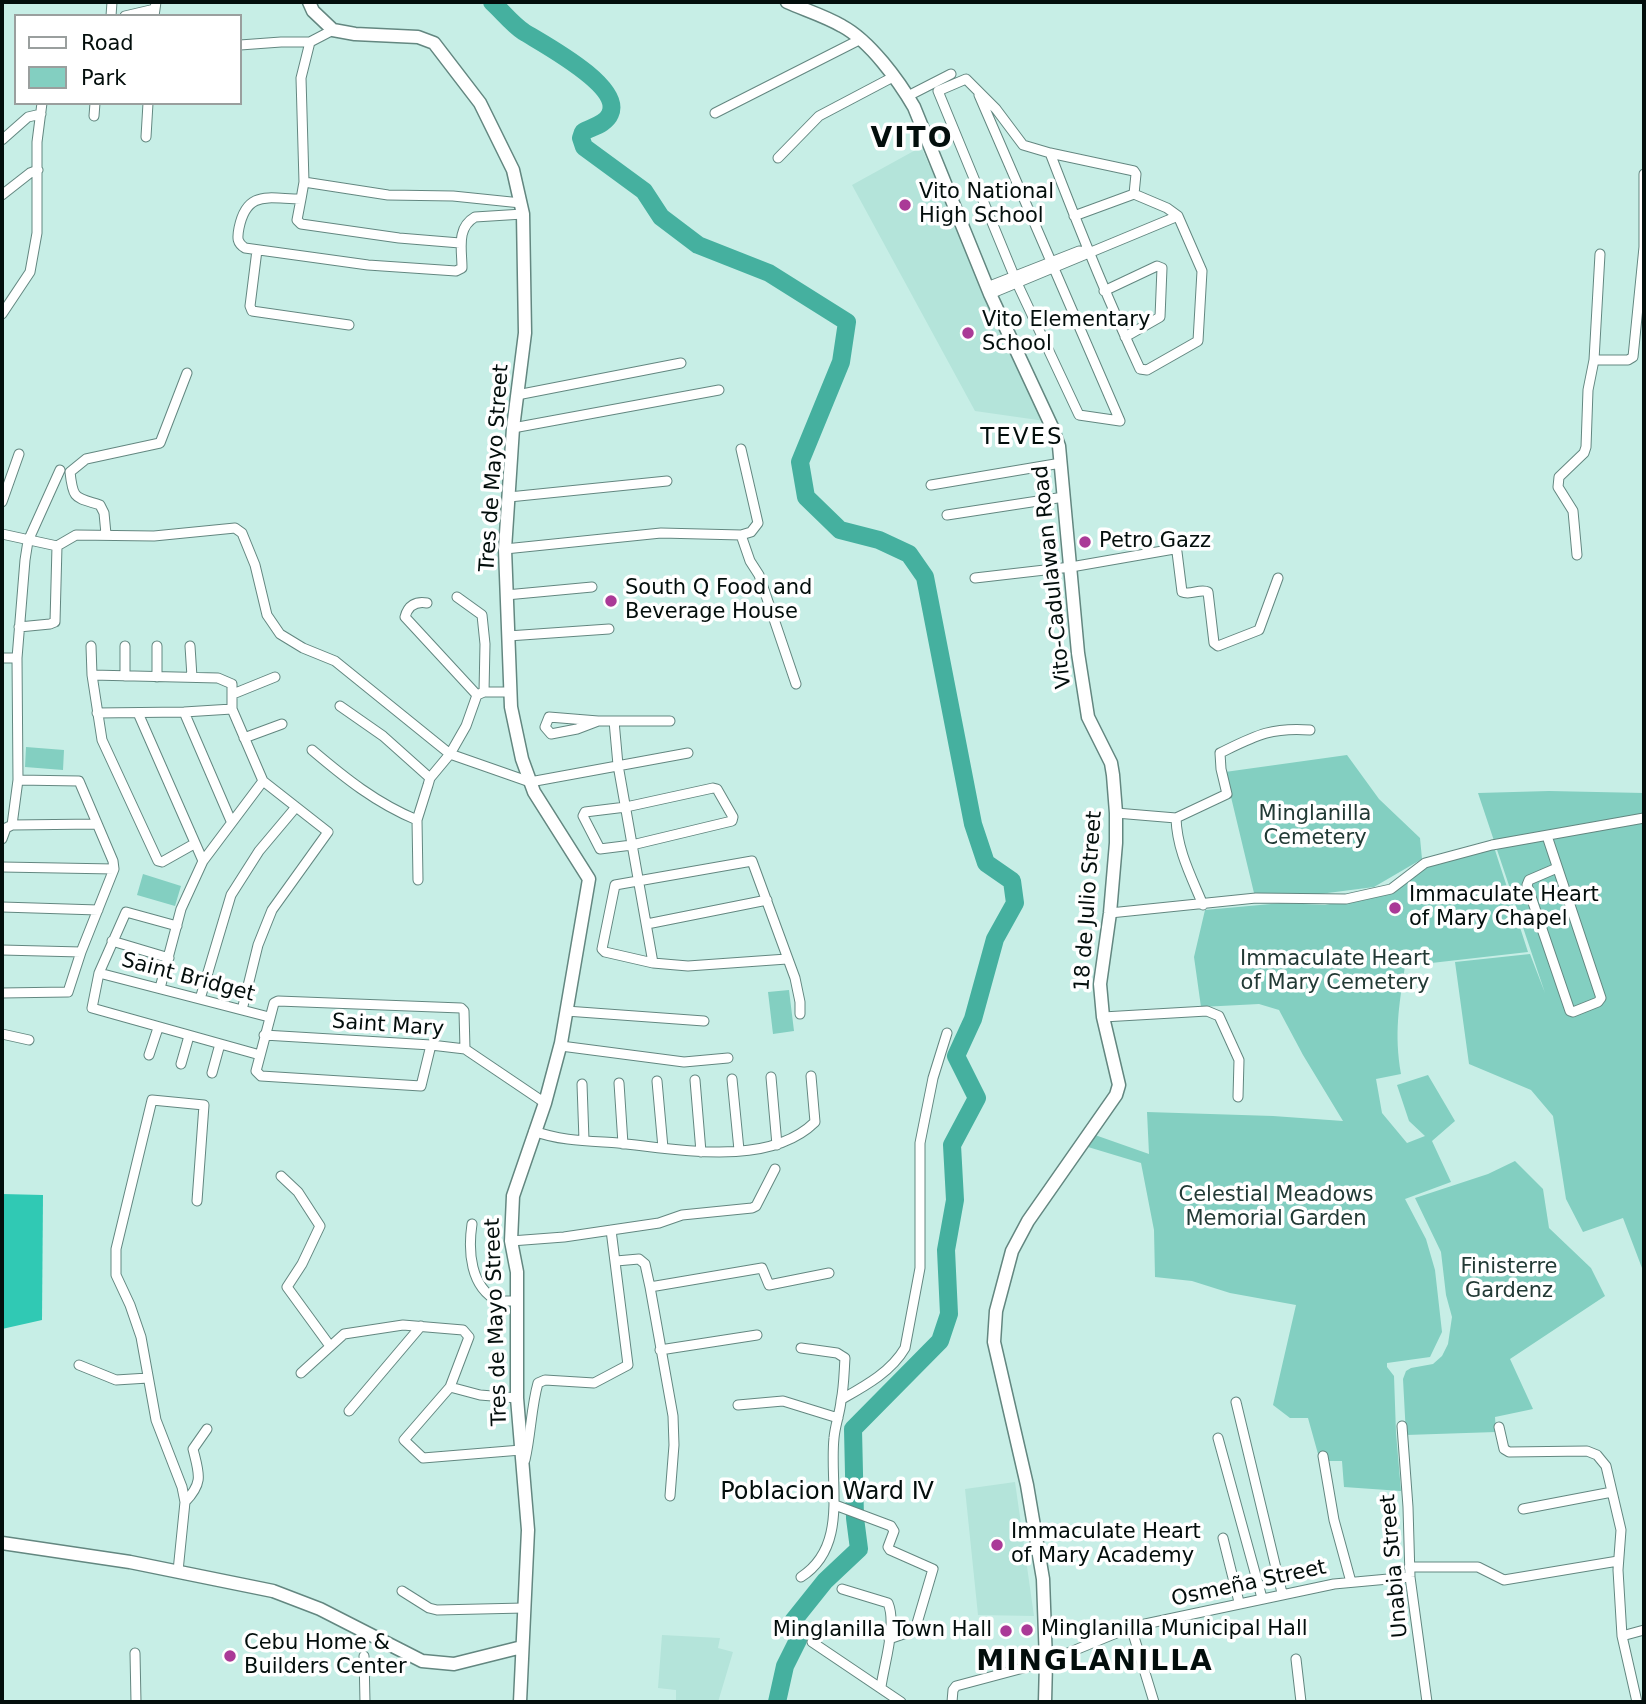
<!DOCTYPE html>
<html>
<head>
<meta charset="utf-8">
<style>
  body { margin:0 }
  #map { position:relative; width:1646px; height:1704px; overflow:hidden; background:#c7eee6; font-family:"DejaVu Sans",sans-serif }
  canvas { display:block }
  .frame { position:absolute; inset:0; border:4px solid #030e0c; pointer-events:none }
  .legend { position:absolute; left:14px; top:14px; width:228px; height:91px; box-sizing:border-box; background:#fff; border:2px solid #9a9f9e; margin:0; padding:9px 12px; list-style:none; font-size:21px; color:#030e0c }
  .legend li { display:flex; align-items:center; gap:14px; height:35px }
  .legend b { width:35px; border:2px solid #9a9f9e }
</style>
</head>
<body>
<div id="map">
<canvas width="1646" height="1704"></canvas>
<div class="frame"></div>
<ul class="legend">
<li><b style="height:9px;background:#fff"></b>Road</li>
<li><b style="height:19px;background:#83cfc1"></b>Park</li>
</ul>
</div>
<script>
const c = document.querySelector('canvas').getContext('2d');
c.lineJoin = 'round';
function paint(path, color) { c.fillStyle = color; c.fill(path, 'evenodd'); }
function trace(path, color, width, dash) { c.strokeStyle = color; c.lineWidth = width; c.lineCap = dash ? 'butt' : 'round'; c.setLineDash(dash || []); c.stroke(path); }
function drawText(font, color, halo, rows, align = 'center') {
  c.font = font + ' "DejaVu Sans",sans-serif'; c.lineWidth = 7; c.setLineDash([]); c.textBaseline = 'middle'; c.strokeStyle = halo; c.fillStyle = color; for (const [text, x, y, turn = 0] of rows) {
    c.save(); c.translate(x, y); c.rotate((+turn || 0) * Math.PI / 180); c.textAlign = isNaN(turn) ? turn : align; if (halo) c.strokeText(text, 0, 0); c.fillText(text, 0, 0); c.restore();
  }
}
paint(new Path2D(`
  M 921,147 L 1045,421 L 975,411 L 852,185 Z
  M 1015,1482 L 1034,1616 L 978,1615 L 965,1489 Z
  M 662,1635 L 720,1638 L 718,1648 L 733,1652 L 718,1702 L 676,1702 L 676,1690 L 658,1688 Z`), '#b4e4da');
paint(new Path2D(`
  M 26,747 L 64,750 L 63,770 L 25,767 Z
  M 1347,755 L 1379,799 L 1420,838 L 1422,859 L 1374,887 L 1312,895 L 1254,893 L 1225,772 Z
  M 1549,791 L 1644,793 L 1644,1269 L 1642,1268 L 1623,1218 L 1583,1232 L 1566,1199 L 1553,1116 L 1531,1090 L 1469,1064 L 1455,962 L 1530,954 L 1545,993 L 1478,793 Z
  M 1494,847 L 1528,952 L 1405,966 C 1399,1006 1394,1033 1401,1074 L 1376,1079 L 1382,1113 L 1407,1143 L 1425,1136 L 1409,1121 L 1397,1085 L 1428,1075 L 1455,1121 L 1432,1141 L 1451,1182 L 1405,1199 L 1426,1239 L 1435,1270 L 1442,1332 L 1430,1357 L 1387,1363 L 1387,1367 L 1394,1376 L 1396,1433 L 1401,1491 L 1344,1487 L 1342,1461 L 1320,1461 L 1308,1418 L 1290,1418 L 1273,1405 L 1296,1305 L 1230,1293 L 1192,1281 L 1155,1277 L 1154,1230 L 1141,1163 L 1088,1147 L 1095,1135 L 1149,1154 L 1147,1112 L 1273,1116 L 1343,1121 L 1303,1055 L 1279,1010 L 1259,1004 L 1201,1007 L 1194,957 L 1205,910 L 1282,903 L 1325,905 L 1394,891 L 1425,865 Z
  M 143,874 L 181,886 L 175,906 L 137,895 Z
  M 789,990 L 794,1031 L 773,1034 L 768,992 Z
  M 1515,1161 L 1543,1189 L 1549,1228 L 1591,1268 L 1605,1296 L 1510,1359 L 1533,1409 L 1495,1417 L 1496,1432 L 1406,1435 L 1403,1379 L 1406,1371 L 1411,1368 L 1433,1364 L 1442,1356 L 1448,1344 L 1452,1317 L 1446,1295 L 1441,1252 L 1415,1198 L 1488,1174 Z`), '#83cfc1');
paint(new Path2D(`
  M 2,1194 L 43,1195 L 42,1320 L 2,1329 Z`), '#30c9b4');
trace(new Path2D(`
  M 492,2 C 503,12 512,24 524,32 C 543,44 623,86 610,114 C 606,124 592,127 583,132 L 581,138 L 584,147 L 644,191 L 661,217 L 698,245 L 769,273 L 847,322 L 841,362 L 800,462 L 806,497 L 840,530 L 879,540 L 909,554 L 925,577 L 973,824 L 986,863 L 1012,881 L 1015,903 L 995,939 L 973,1019 L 956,1056 L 977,1098 L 952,1145 L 955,1200 L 946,1250 L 949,1314 L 940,1341 L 853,1429 L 855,1518 L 859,1549 L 825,1581 L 793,1621 L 798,1640 L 785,1666 L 777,1702`), '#45b09f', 18);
const street = new Path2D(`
  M 111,16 L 112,2
  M 125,16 L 155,9
  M 154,16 L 156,2
  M 310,42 L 301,78 L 304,182 L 301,199 C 269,199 247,189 239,228 C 237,238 237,243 245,248 L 368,265 L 456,271 L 462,268 C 462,249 456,228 475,217 L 523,214
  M 240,45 L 281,42 L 310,42 L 333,30
  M 979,95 L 1120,421
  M 908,96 L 951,74
  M 715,113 L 861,39
  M 94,116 L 95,103
  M 146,137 L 148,103
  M 2,140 L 28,117 L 41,114
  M 1050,153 C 1078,226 1107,298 1140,369 L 1147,370 L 1198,341 L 1202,271 L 1178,216 L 1167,208 L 1134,194 L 1074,216
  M 778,158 L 819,116 L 893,77
  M 304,182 L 388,195 L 453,196 L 521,203
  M 2,195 L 30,173 L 38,170
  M 301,199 L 297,220 L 301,224 L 399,238 L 460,243
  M 257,250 L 250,306 L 252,311 L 349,325
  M 987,287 L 1079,251 L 1088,252
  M 1104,291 L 1157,266 L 1162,268 L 1160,317 L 1125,337
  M 990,294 L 1178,216
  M 2,314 L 30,272 L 37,233 L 37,142 L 42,103
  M 1594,360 L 1628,360 L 1633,357 L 1644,247 L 1644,174
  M 517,395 L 681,363
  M 1120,421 L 1079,415 L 1017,283 L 938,91 L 966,79 L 996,109 L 1023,145 L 1050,153 L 1134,171 L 1136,174 L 1134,194
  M 513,428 L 719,390
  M 931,485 L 1061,463
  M 509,497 L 667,481
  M 2,502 L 19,454
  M 947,515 L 1064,497
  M 2,534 L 57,546 L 76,535 L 154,536 L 235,528 L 242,533 L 255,565 L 267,615 L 280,634 L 303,648 L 335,661 L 450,754 L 530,782 L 688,753
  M 106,534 L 104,513 L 100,505 C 75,497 73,500 70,472 L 86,459 L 160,443 L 187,373
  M 741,535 L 750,561 L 759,575 L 796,684
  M 505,549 L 661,533 L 741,535 L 751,532 L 758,523 L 741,449
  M 1577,555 L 1573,511 L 1558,487 L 1559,477 L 1584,453 L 1586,447 L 1588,390 L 1594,360 L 1600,254
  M 975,578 L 1071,567 L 1174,549 L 1177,552 L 1182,592 C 1191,596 1200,588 1208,592 L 1214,643 L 1218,646 L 1259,630 L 1278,578
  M 506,595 L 592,587
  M 457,597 L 482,615 L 485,644 L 484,692
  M 427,603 C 416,601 408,605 405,617 L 477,695
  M 19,627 L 50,624 L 55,622 L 57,546
  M 508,636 L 609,629
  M 91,646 L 92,675 L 102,740 L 158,861 L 162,862 L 194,844
  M 157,646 L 157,677
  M 190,646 L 192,677
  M 2,658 L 17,658
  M 92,675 L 218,678 L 232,684 L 232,709 L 263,781 L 328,832 L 272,910 L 258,945 L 242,1010
  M 125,676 L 125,646
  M 233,694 L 275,677
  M 340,706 L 383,736 L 430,778
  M 184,712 L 231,821
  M 97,713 L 184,712 L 232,709
  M 138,713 L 203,861
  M 598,721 L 577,729 L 551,734 L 545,727 L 549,717 L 598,721 L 670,721
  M 614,721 L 618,765 L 653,963
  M 244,738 L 282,724
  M 312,750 C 345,778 376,803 417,820
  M 713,788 L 717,789 L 733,817 L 732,821 L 632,845 L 600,849 L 583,816 L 585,812 L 626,807 Z
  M 1116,813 L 1176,818 L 1227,794 L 1221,769 L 1220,753 C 1255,736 1270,727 1310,730
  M 1176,818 C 1177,850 1191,876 1203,905
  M 12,825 L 18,780 L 17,658 L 25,560 L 28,541 L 60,470
  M 6,828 L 12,825 L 97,824
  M 1547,836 L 1601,998 L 1598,1002 L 1573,1012 L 1570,1011 L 1527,885 L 1529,880 L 1557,868
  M 2,839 L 6,828
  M 2,867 L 114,869
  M 418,880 L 417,820 L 428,785 L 430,778 L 450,754 L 466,726 L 477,695 L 484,692 L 510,692
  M 2,907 L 98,910
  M 1110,913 L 1256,898 L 1346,899 L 1391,889 L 1425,863 L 1492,845 L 1644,818
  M 647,924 L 767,900
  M 177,926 L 126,912 L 99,973 L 92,1008 L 260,1055
  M 112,941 L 169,958
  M 2,950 L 81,952
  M 787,959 L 688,966 L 653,963 L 605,952 L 602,949 L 615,885 L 752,861 L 795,978 L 800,1002 L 800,1014
  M 99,973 L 269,1017
  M 160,988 L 181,909 L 203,861 L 263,781
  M 2,993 L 68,992 L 81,952 L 114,869 L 113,861 L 79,781 L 18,780
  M 200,999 L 231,895 L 259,851 L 296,807
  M 566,1011 L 704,1021
  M 1103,1017 L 1207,1011 L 1219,1016 L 1239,1060 L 1238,1097
  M 2,1034 L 29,1040
  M 264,1035 L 431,1045 L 465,1049 L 545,1103
  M 431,1045 L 421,1086 L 261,1076 L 256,1071 L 274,1003 L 278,1001 L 461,1008 L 464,1011 L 465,1049
  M 561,1046 L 684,1062 L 728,1058
  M 149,1055 L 158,1028
  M 181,1064 L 189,1036
  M 212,1073 L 220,1044
  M 771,1077 L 777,1145
  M 732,1079 L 739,1150
  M 695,1080 L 701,1152
  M 657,1081 L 663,1148
  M 619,1083 L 623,1144
  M 582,1084 L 584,1140
  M 534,1131 C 560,1141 590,1141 618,1143 C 678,1149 768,1168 815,1122 L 811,1076
  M 281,1176 L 298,1192 L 320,1226 L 302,1264 L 287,1287 L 330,1346
  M 472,1224 C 468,1251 470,1287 498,1301 L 517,1301
  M 511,1241 L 564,1237 L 659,1223 L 682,1215 L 752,1208 L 756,1206 L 775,1169
  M 616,1261 L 639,1259 L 645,1264 L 650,1287 L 673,1416 L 674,1445 L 670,1496
  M 650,1287 L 762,1268 L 769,1285 L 829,1273
  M 660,1350 L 757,1335
  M 79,1365 L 116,1380 L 148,1378
  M 301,1373 L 344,1334 L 403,1325 L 463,1330 L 469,1337 L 450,1387 L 404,1440 L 423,1458 L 521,1450
  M 450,1387 L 480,1395 L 517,1398
  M 842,1399 C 865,1386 891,1372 905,1348 L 920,1268 L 920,1143 L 933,1078 L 947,1033
  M 1236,1402 L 1282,1593
  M 738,1405 L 783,1401 L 838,1418
  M 349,1411 L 421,1326
  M 1402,1426 L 1408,1507 L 1410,1577 L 1427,1702
  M 1499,1427 L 1504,1449 L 1509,1452 L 1587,1451 L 1597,1455 L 1606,1466 L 1621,1530 L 1618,1570 L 1622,1636 L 1637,1702
  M 1218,1438 L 1262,1598
  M 1323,1456 L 1334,1520 L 1351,1582
  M 525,1460 C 531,1434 531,1408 538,1383 L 545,1380 L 594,1383 L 628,1365 L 611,1230
  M 185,1502 C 204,1482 199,1474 193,1449 L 207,1429
  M 835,1505 L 891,1526 L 894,1531 L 888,1547 L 890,1550 L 933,1569 L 915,1630 L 889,1639
  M 1523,1509 L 1612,1492
  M 1223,1538 L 1239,1602
  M 1409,1567 L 1478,1567 L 1504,1580 L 1618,1561
  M 178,1571 L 185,1502 L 182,1487 L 156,1420 L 141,1337 L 130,1305 L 116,1275 L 116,1249 L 152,1100 L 204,1105 L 197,1201
  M 801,1577 C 849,1546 829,1484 834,1438 C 835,1425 840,1413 841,1401 C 844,1387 844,1372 845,1358 L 837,1353 L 801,1348
  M 842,1589 L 888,1603 C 897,1625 884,1664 881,1687
  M 402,1591 L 429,1608 L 437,1610 L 524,1608
  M 1131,1627 L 1154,1702
  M 1622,1636 L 1644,1630
  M 812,1642 L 901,1702
  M 135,1653 L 136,1702
  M 364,1656 L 365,1702
  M 1296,1659 L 1301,1702
  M 952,1702 L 953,1690 L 956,1686 L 1046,1662 L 1131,1627 L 1334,1584 L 1410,1577`);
const secondary = new Path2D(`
  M 309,2 L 313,11 L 333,30 L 355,34 L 418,37 L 434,43 L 480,103 L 513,170 L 523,214 L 525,333 L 513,428 L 505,549 L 511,707 L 522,759 L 534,792 L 589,879 L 561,1043 L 545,1103 L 513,1196 L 511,1241 L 517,1272 L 517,1398 L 528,1530 L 520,1702
  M 787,2 C 805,10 825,16 842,26 C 870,41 899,81 914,107 L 990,294 L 1052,427 L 1059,446 L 1078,653 L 1088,717 L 1111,763 L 1113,775 L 1116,813 L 1116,843 L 1110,913 L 1100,984 L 1103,1017 L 1119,1085 L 1116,1095 L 1028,1221 L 1012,1251 L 996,1311 L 994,1342 L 1027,1485 L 1043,1579 L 1046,1662 L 1045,1702
  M 2,1543 L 130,1562 L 273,1591 L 320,1609 L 422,1661 L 454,1664 L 522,1647`);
trace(street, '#638780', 11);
trace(secondary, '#638780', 15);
trace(street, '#fff', 9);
trace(secondary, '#fff', 12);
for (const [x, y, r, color] of [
  [905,205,7,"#aa3a97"],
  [968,333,7,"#aa3a97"],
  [1085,542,7,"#aa3a97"],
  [611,601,7,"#aa3a97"],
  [1395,908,7,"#aa3a97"],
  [997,1545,7,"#aa3a97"],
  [1027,1630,7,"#aa3a97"],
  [1006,1631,7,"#aa3a97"],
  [230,1656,7,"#aa3a97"]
]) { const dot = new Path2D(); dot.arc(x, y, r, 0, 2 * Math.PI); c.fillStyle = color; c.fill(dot); trace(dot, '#fff', 2.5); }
drawText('21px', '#030e0c', '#fff', [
  ["Vito National",919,193],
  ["High School",919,217],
  ["Vito Elementary",982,321],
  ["School",982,345],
  ["Petro Gazz",1099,542],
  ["South Q Food and",625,589],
  ["Beverage House",625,613],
  ["Immaculate Heart",1409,896],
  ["of Mary Chapel",1409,920],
  ["Immaculate Heart",1011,1533],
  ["of Mary Academy",1011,1557],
  ["Minglanilla Municipal Hall",1041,1630],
  ["Minglanilla Town Hall",992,1631,"right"],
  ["Cebu Home &",244,1644],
  ["Builders Center",244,1668]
], 'left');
drawText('21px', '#030e0c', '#fff', [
  ["Tres de Mayo Street",495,468,-86],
  ["Vito-Cadulawan Road",1053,577,-96],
  ["18 de Julio Street",1089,901,-86],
  ["Saint Bridget",188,978,15],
  ["Saint Mary",388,1026,4],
  ["Tres de Mayo Street",497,1322,-92],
  ["Unabia Street",1395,1566,-95],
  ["Osmeña Street",1249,1584,-12]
]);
drawText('21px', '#223a35', '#fff', [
  ["Minglanilla",1315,815],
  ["Cemetery",1315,839],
  ["Immaculate Heart",1335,960],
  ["of Mary Cemetery",1335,984],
  ["Celestial Meadows",1276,1196],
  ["Memorial Garden",1276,1220],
  ["Finisterre",1509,1268],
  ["Gardenz",1509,1292]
]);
c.letterSpacing = '2px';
drawText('23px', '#030e0c', '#fff', [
  ["TEVES",1022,438]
]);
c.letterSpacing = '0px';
drawText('24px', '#030e0c', '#fff', [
  ["Poblacion Ward Ⅳ",827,1493]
]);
c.letterSpacing = '2px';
drawText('bold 28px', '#030e0c', '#fff', [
  ["VITO",912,140],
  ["MINGLANILLA",1095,1663]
]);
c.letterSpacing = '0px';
</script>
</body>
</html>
